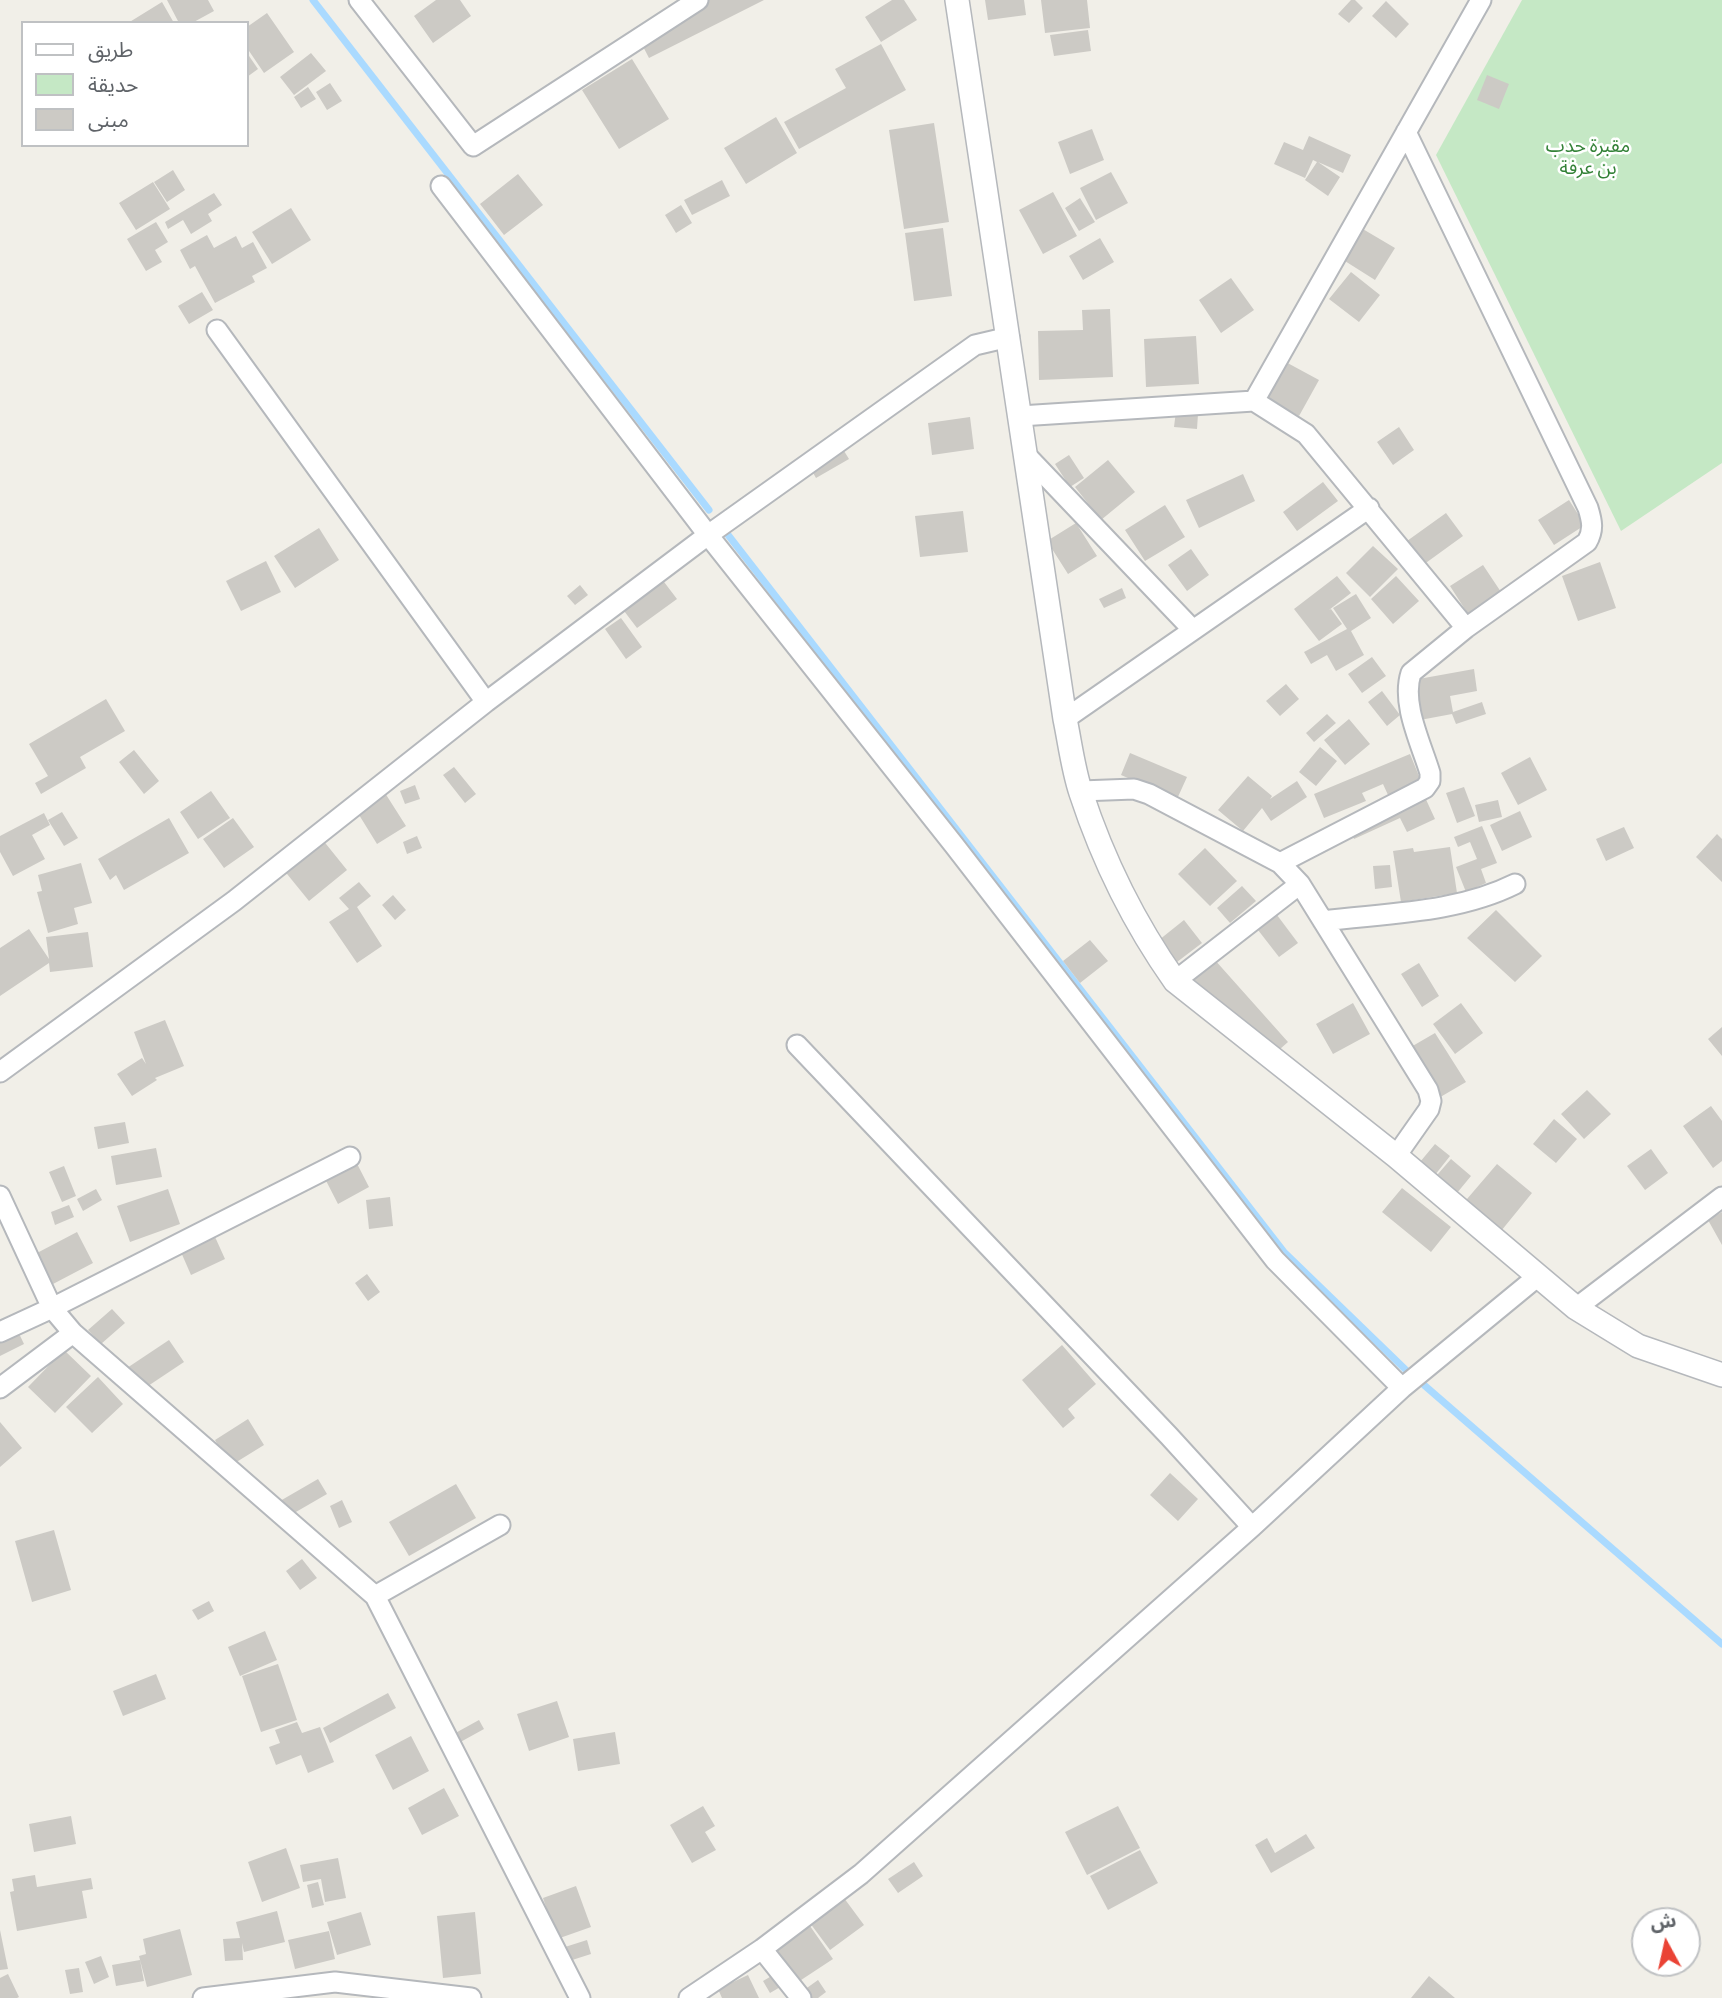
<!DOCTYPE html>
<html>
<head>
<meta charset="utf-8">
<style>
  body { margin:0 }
  #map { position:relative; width:1722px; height:1998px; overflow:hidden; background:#f1efe8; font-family:"Source Sans 3","Noto Sans Arabic",sans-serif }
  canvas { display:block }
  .legend { position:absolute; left:21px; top:21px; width:228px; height:126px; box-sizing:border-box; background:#fff; border:2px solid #bfc1c3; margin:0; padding:9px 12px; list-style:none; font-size:21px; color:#5f6368 }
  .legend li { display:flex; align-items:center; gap:14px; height:35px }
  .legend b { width:35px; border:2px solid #bfc1c3 }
  .north { position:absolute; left:1631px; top:1907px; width:70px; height:70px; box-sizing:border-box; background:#fff; border:2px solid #bfc1c3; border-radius:50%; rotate:352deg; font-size:19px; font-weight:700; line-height:28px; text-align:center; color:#5f6368 }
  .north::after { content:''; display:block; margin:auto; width:24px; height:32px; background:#ea4335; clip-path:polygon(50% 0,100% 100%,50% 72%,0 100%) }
</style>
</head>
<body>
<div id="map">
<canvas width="1722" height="1998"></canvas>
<ul class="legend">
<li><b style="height:9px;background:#fff"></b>طريق</li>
<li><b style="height:19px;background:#c5e8c5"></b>حديقة</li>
<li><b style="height:19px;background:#cccac5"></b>مبنى</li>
</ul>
<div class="north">ش</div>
</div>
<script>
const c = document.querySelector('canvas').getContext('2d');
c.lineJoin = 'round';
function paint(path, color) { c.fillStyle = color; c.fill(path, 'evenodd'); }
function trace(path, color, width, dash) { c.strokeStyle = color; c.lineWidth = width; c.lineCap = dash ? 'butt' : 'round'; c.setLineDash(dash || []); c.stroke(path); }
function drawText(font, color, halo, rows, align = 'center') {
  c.font = font + ' "Source Sans 3","Noto Sans Arabic",sans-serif'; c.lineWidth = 5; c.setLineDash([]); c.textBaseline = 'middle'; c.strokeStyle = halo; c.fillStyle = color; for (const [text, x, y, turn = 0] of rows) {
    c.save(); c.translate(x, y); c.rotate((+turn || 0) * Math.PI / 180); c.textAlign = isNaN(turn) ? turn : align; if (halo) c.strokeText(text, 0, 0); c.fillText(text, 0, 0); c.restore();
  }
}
paint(new Path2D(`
  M 1522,0 L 1722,0 L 1722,463 L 1621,531 L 1436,155 Z`), '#c5e8c5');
trace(new Path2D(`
  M 313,0 L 709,510
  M 725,531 L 1284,1252 L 1407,1371
  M 1424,1385 L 1722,1644`), '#aadaff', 7);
paint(new Path2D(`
  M 167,0 L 208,0 L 214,11 L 192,23 L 179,23 Z
  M 436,0 L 460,0 L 471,16 L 433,43 L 414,16 Z
  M 696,0 L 764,0 L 649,58 L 635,31 Z
  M 892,0 L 904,0 L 917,20 L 881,42 L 865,17 Z
  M 985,0 L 1024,0 L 1026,15 L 988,20 Z
  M 1041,0 L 1087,0 L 1090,28 L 1045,33 Z
  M 1351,0 L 1355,0 L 1363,8 L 1349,23 L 1338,14 Z
  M 1386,1 L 1409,24 L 1396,38 L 1372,16 Z
  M 162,2 L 174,23 L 128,23 Z
  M 267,13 L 294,52 L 264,73 L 247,48 L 247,27 Z
  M 1088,30 L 1091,51 L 1054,56 L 1050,35 Z
  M 881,44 L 906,90 L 799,149 L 784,122 L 846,88 L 835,69 Z
  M 247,53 L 258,69 L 247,77 Z
  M 311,53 L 326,71 L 294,95 L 280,77 Z
  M 632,59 L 669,119 L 619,149 L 582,90 Z
  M 1487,75 L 1509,84 L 1499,109 L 1477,100 Z
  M 330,83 L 342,101 L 327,110 L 316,92 Z
  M 308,87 L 316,99 L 301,108 L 294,97 Z
  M 776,117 L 797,153 L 746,184 L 724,148 Z
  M 934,123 L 949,222 L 904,229 L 889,130 Z
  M 1092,129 L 1104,160 L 1070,174 L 1058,142 Z
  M 1309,136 L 1351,155 L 1343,173 L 1318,162 L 1340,177 L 1328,196 L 1305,180 L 1317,162 L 1313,160 L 1305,178 L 1274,164 L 1284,142 L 1303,150 Z
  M 173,170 L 185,190 L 167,202 L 154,182 Z
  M 1111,172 L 1128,203 L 1096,220 L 1080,188 Z
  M 518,174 L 543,205 L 504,235 L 480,204 Z
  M 722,180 L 730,196 L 692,215 L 684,200 Z
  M 153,182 L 170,209 L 136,230 L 119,203 Z
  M 1053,192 L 1077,236 L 1043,254 L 1019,210 Z
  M 214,193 L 222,205 L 208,214 L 212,221 L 191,234 L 183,220 L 168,229 L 165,222 Z
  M 1080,198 L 1095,222 L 1079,231 L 1065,208 Z
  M 681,205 L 692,223 L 676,233 L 665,215 Z
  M 291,208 L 311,240 L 272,264 L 252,232 Z
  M 156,222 L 168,242 L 155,250 L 162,262 L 146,271 L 127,239 Z
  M 1356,225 L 1395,248 L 1375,280 L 1337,256 Z
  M 943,228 L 952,296 L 914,301 L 905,233 Z
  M 207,235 L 214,248 L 236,236 L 242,248 L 253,242 L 267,268 L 252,276 L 255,282 L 215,303 L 195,266 L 190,269 L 180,250 Z
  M 1100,238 L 1114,262 L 1083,280 L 1069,256 Z
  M 1351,272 L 1380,295 L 1359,322 L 1329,299 Z
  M 1231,278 L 1254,310 L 1221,333 L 1199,300 Z
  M 202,292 L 213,310 L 189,324 L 178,306 Z
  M 1110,309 L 1113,377 L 1039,380 L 1038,331 L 1083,330 L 1082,310 Z
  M 1196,336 L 1199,384 L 1146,387 L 1144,339 Z
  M 1282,360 L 1319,380 L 1299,416 L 1262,396 Z
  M 1176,411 L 1198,414 L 1197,429 L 1174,427 Z
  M 970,417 L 974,449 L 932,455 L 928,423 Z
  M 1399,427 L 1414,450 L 1393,465 L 1377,442 Z
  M 836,438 L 849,459 L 816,478 L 804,457 Z
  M 1069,455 L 1084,478 L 1070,487 L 1055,464 Z
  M 1108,460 L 1135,492 L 1101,520 L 1075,487 Z
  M 1243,474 L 1255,501 L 1199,528 L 1186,500 Z
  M 1323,482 L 1338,501 L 1297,531 L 1283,512 Z
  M 1569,500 L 1585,525 L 1554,545 L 1538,520 Z
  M 1165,505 L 1185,537 L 1145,561 L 1125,530 Z
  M 963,511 L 968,552 L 920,557 L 915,516 Z
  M 1446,513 L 1463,536 L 1423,565 L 1407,541 Z
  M 1076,523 L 1097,556 L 1068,574 L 1047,541 Z
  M 319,528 L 339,560 L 295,588 L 274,556 Z
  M 1373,546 L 1398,569 L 1370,597 L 1346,573 Z
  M 1191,549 L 1209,575 L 1187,591 L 1168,565 Z
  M 266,561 L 281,592 L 241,611 L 226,581 Z
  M 1600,562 L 1616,608 L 1578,621 L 1562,576 Z
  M 1483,565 L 1501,592 L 1468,614 L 1450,586 Z
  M 658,574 L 677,599 L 637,628 L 618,603 Z
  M 1337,576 L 1351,593 L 1329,610 L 1331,609 L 1342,624 L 1319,641 L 1294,609 Z
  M 1396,576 L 1419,601 L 1393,624 L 1371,599 Z
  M 580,585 L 588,595 L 575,605 L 567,596 Z
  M 1122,588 L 1126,598 L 1104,608 L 1099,599 Z
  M 1356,594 L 1371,618 L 1351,631 L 1364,655 L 1336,671 L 1327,655 L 1311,664 L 1304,652 L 1347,629 L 1333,608 Z
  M 621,618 L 642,647 L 626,659 L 605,629 Z
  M 1372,657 L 1386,676 L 1362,693 L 1348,674 Z
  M 1474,669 L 1477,691 L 1450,696 L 1453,712 L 1482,702 L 1486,714 L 1456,724 L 1452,714 L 1420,720 L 1413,680 Z
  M 1286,684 L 1299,699 L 1280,716 L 1266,701 Z
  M 1382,691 L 1400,715 L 1387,726 L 1368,702 Z
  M 106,699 L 125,731 L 80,757 L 86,768 L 41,794 L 35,783 L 48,776 L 29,744 Z
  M 1327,714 L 1336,723 L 1314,742 L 1306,733 Z
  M 1349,719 L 1370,744 L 1345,765 L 1324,740 Z
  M 1320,747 L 1337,761 L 1316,786 L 1299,772 Z
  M 134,750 L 159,781 L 144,794 L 119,762 Z
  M 1130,753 L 1187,777 L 1177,799 L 1121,775 Z
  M 1410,754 L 1421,781 L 1388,795 L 1383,784 L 1362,793 L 1366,801 L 1324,818 L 1314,794 Z
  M 1530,757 L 1547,790 L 1518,805 L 1501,773 Z
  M 454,767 L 476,794 L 465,803 L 443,775 Z
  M 1248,776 L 1272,796 L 1270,799 L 1297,781 L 1307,797 L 1271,821 L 1262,808 L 1243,831 L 1218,810 Z
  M 415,785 L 420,799 L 405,804 L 400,791 Z
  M 1464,787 L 1475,816 L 1457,823 L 1446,793 Z
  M 211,791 L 230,818 L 198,839 L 180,812 Z
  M 385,793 L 406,826 L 377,844 L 356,810 Z
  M 1423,793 L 1435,819 L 1407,832 L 1400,818 L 1354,839 L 1349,827 Z
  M 1498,800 L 1502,817 L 1479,822 L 1475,805 Z
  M 1520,811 L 1532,837 L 1502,851 L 1490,825 Z
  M 62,812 L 78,838 L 64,846 L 48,820 Z
  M 44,813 L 50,825 L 32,835 L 45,859 L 13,876 L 0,852 L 0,836 Z
  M 169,818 L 189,853 L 124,890 L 116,875 L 110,880 L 98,859 Z
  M 233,818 L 254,847 L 224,868 L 203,839 Z
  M 1482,826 L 1497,863 L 1481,869 L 1486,883 L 1466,892 L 1456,867 L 1477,859 L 1470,842 L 1458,847 L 1454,837 Z
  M 1624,827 L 1634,848 L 1606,861 L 1596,839 Z
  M 1717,834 L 1722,839 L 1722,882 L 1696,857 Z
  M 417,836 L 422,848 L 407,854 L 403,842 Z
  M 322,839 L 347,870 L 309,901 L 283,869 Z
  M 1450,847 L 1457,893 L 1401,902 L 1393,851 L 1413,848 L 1414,852 Z
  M 1205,848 L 1237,881 L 1210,906 L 1178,874 Z
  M 81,863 L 92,903 L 74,908 L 78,924 L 48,933 L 37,892 L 42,891 L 38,875 Z
  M 1390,865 L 1392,887 L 1375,889 L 1373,866 Z
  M 359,882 L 371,896 L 357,907 L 382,946 L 357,963 L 329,922 L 349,909 L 339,898 Z
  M 1242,886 L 1256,901 L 1230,923 L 1217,908 Z
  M 393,895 L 406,910 L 395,920 L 382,905 Z
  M 1496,910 L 1542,956 L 1515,982 L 1467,938 Z
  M 1277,915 L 1298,943 L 1279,957 L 1258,930 Z
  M 1184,920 L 1202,943 L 1177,962 L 1159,940 Z
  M 29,929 L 49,959 L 46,937 L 88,932 L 93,967 L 50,972 L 49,963 L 0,996 L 0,948 Z
  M 1090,940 L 1108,961 L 1080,983 L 1063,961 Z
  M 1214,959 L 1288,1042 L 1263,1064 L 1189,981 Z
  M 1419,963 L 1439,996 L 1422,1007 L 1401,974 Z
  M 1353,1003 L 1370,1034 L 1333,1054 L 1316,1024 Z
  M 1461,1003 L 1483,1033 L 1455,1054 L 1433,1024 Z
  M 165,1020 L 184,1066 L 155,1078 L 157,1080 L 132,1096 L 117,1074 L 142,1058 L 146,1064 L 134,1032 Z
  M 1722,1027 L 1722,1056 L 1708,1039 Z
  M 1435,1033 L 1466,1082 L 1437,1099 L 1404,1051 Z
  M 1587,1090 L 1611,1114 L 1584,1139 L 1561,1114 Z
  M 1711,1106 L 1722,1121 L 1722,1161 L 1713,1168 L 1683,1126 Z
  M 1554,1119 L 1577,1139 L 1556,1163 L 1533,1144 Z
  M 125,1122 L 129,1143 L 98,1149 L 94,1127 Z
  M 1435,1144 L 1450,1156 L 1431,1180 L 1415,1168 Z
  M 156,1148 L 162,1177 L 116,1185 L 111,1156 Z
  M 1651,1149 L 1668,1173 L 1645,1190 L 1627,1166 Z
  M 351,1152 L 369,1187 L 338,1204 L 320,1169 Z
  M 1451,1159 L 1471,1176 L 1452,1199 L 1431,1182 Z
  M 1497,1164 L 1532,1193 L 1497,1236 L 1461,1206 Z
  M 64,1166 L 76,1196 L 62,1202 L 49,1172 Z
  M 1402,1188 L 1451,1227 L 1431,1252 L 1382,1212 Z
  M 96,1189 L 102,1200 L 83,1211 L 77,1199 Z
  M 168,1189 L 180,1224 L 130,1242 L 117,1206 Z
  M 390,1197 L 393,1226 L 369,1229 L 366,1200 Z
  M 69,1205 L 74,1217 L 55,1225 L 51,1212 Z
  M 1722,1212 L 1722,1245 L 1708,1220 Z
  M 211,1228 L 225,1259 L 191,1275 L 177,1243 Z
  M 77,1232 L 93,1263 L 53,1284 L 37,1253 Z
  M 367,1274 L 380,1292 L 368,1301 L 355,1283 Z
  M 112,1309 L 125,1323 L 101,1344 L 88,1330 Z
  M 12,1319 L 24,1344 L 0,1356 L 0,1325 Z
  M 169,1340 L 184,1362 L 142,1390 L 127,1368 Z
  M 1062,1345 L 1096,1384 L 1068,1409 L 1075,1418 L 1063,1428 L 1022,1380 Z
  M 64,1350 L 91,1376 L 55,1413 L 28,1387 Z
  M 98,1377 L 123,1404 L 92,1433 L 66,1407 Z
  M 248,1419 L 264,1445 L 230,1466 L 215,1440 Z
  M 0,1422 L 22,1448 L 0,1467 Z
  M 1170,1473 L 1198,1499 L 1178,1521 L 1150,1495 Z
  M 318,1479 L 327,1494 L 289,1516 L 280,1501 Z
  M 456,1484 L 476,1518 L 409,1556 L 389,1522 Z
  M 342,1500 L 352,1522 L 339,1528 L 330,1506 Z
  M 54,1530 L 71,1590 L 32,1602 L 15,1541 Z
  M 302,1559 L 317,1578 L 300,1590 L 286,1571 Z
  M 209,1601 L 214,1611 L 198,1620 L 192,1610 Z
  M 265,1631 L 277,1660 L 240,1676 L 228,1647 Z
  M 278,1664 L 297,1720 L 261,1732 L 242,1676 Z
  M 156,1674 L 166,1699 L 123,1716 L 113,1691 Z
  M 388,1693 L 396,1708 L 330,1743 L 323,1728 Z
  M 557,1701 L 569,1737 L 529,1751 L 517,1714 Z
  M 479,1720 L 484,1729 L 455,1745 L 450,1736 Z
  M 297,1722 L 302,1733 L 320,1727 L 334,1762 L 308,1773 L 301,1755 L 276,1765 L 269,1747 L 280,1743 L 275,1730 Z
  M 615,1732 L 620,1764 L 578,1771 L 573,1739 Z
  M 411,1736 L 429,1771 L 393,1790 L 375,1755 Z
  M 444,1788 L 459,1816 L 422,1835 L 408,1808 Z
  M 703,1806 L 715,1826 L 705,1832 L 716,1850 L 692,1863 L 670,1825 Z
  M 1118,1806 L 1140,1848 L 1087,1875 L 1065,1832 Z
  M 71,1816 L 76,1844 L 34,1852 L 29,1824 Z
  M 1306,1834 L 1315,1848 L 1271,1873 L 1255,1845 L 1267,1838 L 1275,1853 Z
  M 286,1848 L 300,1888 L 262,1902 L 248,1862 Z
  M 1140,1850 L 1158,1883 L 1108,1910 L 1090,1876 Z
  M 338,1858 L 346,1898 L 325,1902 L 321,1879 L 303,1882 L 300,1865 Z
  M 914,1862 L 923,1876 L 898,1893 L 888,1879 Z
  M 35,1875 L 37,1887 L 91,1878 L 93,1889 L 82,1891 L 87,1918 L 17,1931 L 10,1892 L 14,1891 L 12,1879 Z
  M 318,1882 L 324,1905 L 312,1908 L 307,1885 Z
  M 576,1886 L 591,1927 L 557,1939 L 543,1898 Z
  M 844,1898 L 864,1925 L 830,1950 L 810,1923 Z
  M 277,1911 L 285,1942 L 244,1952 L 242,1943 L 243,1960 L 225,1961 L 223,1939 L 240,1938 L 236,1922 Z
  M 361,1912 L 371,1945 L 337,1955 L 327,1922 Z
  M 475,1912 L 481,1974 L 443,1978 L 437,1916 Z
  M 810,1926 L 833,1959 L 795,1984 L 773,1951 Z
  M 180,1929 L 192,1975 L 147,1987 L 139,1956 L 146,1954 L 143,1939 Z
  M 0,1930 L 8,1969 L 0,1970 Z
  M 329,1931 L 335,1959 L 295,1969 L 288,1940 Z
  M 587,1940 L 591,1954 L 569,1961 L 565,1947 Z
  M 101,1956 L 109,1977 L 94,1984 L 85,1962 Z
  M 140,1960 L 144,1981 L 116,1986 L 112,1965 Z
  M 79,1968 L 83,1992 L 70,1994 L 65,1970 Z
  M 8,1974 L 19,1997 L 17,1998 L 0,1998 L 0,1978 Z
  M 775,1974 L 782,1986 L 770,1993 L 763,1981 Z
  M 748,1975 L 759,1998 L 722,1998 L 718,1989 Z
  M 1429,1976 L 1455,1998 L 1411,1998 Z
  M 818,1980 L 826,1992 L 818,1998 L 810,1998 L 804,1990 Z`), '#cccac5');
const minor = new Path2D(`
  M 359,0 L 473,146 L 698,0
  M 441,186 L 708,535 L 954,845 L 1275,1260 L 1402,1388
  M 217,330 L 486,702
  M 1254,401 L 1481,0
  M 1020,416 L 1254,401 L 1306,434 L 1466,628
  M 1026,455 L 1193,630
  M 1065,719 L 1369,508
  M 1081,791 L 1134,789 L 1149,794 L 1280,863 L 1300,884 L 1428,1090 L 1431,1101 L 1429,1109 L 1396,1156
  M 1280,863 L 1425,788 L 1430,781 L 1430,773 C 1421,743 1401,704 1411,673 L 1466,628 L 1587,542 C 1594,530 1592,521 1588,508 L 1406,132
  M 1323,921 C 1387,913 1457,913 1515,884
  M 1175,981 L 1300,884
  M 797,1045 L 1169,1436 L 1252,1527
  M 0,1072 L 234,901 L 486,702 L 708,535 L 975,345 L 1009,337
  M 0,1196 L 52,1308 L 73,1333 L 375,1596 L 580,1998
  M 1576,1308 L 1722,1197
  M 0,1332 L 52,1308 L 350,1157
  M 0,1388 L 73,1333
  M 375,1596 L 500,1525
  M 762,1949 L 801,1998
  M 203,1998 L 335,1982 L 471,1998
  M 689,1998 L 762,1949 L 861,1874 L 1252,1527 L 1402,1388 L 1537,1277`);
const tertiary = new Path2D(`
  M 957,0 L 1065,719 C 1070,743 1073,769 1081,793 C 1103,860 1134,923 1175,981 L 1396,1156 L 1576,1308 L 1638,1346 L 1722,1375`);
trace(minor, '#b5b8bc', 23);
trace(tertiary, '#b5b8bc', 26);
trace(minor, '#fff', 19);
trace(tertiary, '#fff', 23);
drawText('19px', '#348238', '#fff', [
  ["مقبرة حدب",1588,148],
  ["بن عرفة",1588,170]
]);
</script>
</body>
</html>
